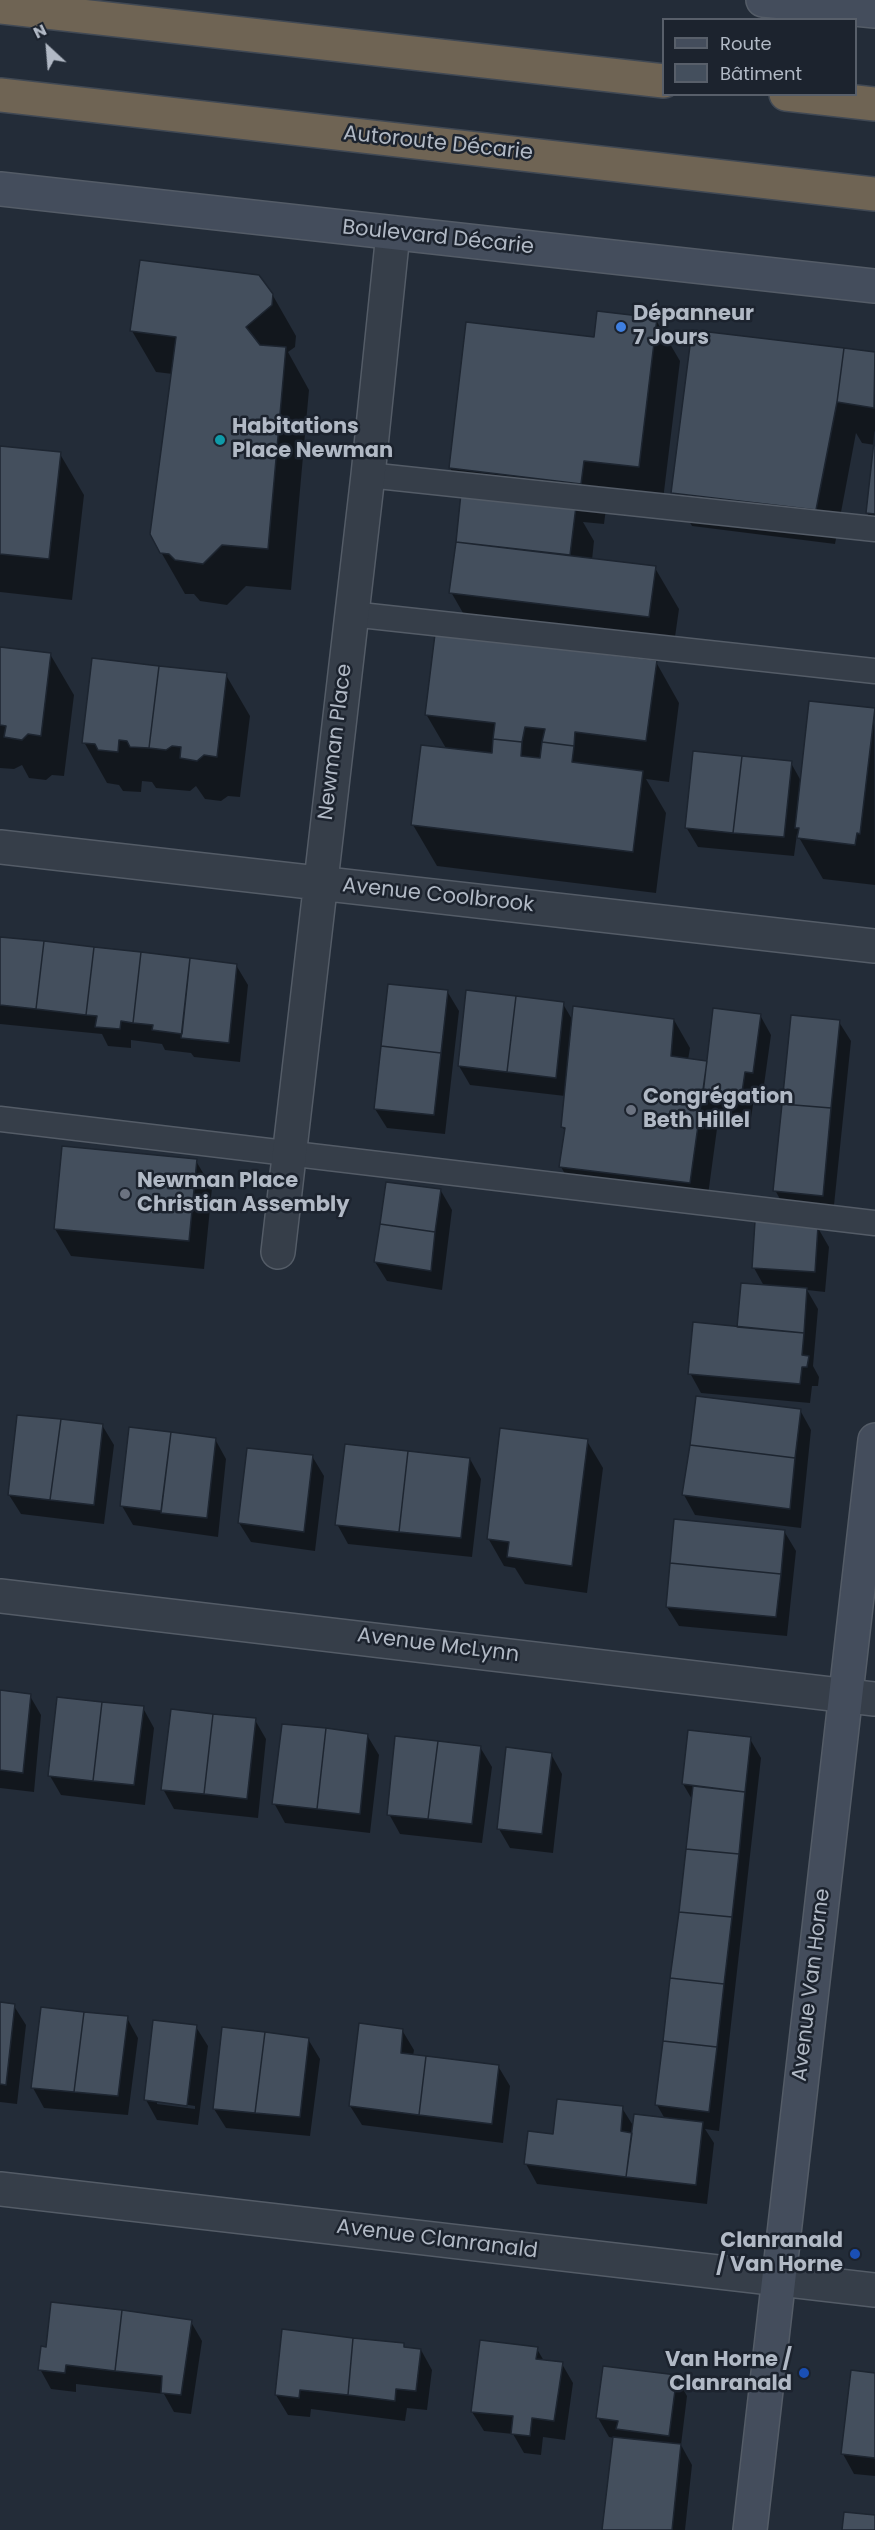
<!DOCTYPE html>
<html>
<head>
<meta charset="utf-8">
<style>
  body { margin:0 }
  #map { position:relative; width:875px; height:2530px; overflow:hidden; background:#232c38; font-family:Poppins,sans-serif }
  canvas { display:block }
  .legend { position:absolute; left:662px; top:18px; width:195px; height:78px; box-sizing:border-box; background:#1c232e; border:2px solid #585f6a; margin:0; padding:8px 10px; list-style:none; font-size:18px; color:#b1b9c5 }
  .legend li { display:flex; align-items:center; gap:12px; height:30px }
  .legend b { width:30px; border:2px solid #585f6a }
  .north { position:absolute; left:18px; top:18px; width:60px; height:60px; -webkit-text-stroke:4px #1c232e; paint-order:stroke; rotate:334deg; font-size:16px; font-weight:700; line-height:24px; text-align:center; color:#b1b9c5 }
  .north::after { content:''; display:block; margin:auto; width:21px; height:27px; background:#b1b9c5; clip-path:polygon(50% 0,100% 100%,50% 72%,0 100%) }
</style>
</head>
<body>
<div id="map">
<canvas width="875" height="2530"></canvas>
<ul class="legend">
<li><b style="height:8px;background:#444d5c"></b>Route</li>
<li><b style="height:16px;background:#444f5d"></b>Bâtiment</li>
</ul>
<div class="north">N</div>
</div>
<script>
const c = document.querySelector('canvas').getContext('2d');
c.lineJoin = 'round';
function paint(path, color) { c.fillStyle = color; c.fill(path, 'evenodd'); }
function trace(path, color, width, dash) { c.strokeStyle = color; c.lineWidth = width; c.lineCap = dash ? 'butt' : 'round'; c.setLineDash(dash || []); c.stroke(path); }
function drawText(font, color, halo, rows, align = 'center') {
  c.font = font + ' Poppins,sans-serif'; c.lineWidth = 5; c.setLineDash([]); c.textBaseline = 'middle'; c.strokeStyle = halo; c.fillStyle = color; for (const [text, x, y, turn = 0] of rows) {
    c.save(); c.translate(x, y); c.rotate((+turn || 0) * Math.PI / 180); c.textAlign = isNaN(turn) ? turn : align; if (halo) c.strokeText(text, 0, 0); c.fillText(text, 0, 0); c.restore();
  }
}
paint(new Path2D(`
  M 272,294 L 296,336 L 295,347 L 288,352 L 309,390 L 291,590 L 246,586 L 227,605 L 200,601 L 194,594 L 185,594 L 161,552 L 173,374 L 156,372 L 132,331 Z
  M 656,320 L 680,361 L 662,508 L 607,501 L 604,524 L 583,522 L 594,541 L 592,560 L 655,568 L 679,609 L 672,658 L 475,634 L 451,592 L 466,495 L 450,468 L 595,339 Z
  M 843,349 L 875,353 L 875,445 L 862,443 L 856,433 L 835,544 L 692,526 L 673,492 Z
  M 875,445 L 875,526 L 867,513 Z
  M 0,447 L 60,454 L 84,495 L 72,600 L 0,592 Z
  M 0,648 L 50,654 L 74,695 L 64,776 L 52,775 L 46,780 L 29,778 L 22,765 L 14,769 L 0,768 Z
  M 656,662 L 679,703 L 669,782 L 646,779 L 666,813 L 656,893 L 437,866 L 413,825 L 447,750 L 426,714 Z
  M 226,675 L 250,716 L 240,797 L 228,796 L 221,801 L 205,799 L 196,786 L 190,791 L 156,788 L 152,782 L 142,781 L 141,792 L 123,791 L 119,785 L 107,783 L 84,742 Z
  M 874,710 L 875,885 L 823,879 L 797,834 L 794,856 L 698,847 L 686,827 L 791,763 L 801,781 Z
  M 0,938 L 236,965 L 248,985 L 240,1062 L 194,1057 L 191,1053 L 165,1050 L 162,1044 L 131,1040 L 131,1048 L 108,1046 L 102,1034 L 0,1024 Z
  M 447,991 L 459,1011 L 445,1134 L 387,1128 L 375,1109 Z
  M 563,1004 L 573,1021 L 674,1020 L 690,1048 L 688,1060 L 708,1062 L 760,1015 L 771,1035 L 763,1092 L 755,1092 L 751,1118 L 719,1114 L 706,1210 L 577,1195 L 561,1167 L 566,1133 L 562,1126 L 565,1096 L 470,1085 L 459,1066 Z
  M 839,1022 L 851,1041 L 833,1215 L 786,1210 L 775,1190 Z
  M 196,1161 L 212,1188 L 204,1269 L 71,1256 L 55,1229 Z
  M 441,1191 L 452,1210 L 442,1290 L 387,1281 L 375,1262 Z
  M 818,1228 L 829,1247 L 825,1292 L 807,1290 L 818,1309 L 813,1366 L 819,1377 L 818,1386 L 812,1386 L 810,1403 L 701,1393 L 690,1373 L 739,1328 L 764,1286 L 754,1268 Z
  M 800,1410 L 811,1430 L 801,1528 L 695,1515 L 684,1495 Z
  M 102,1425 L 114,1445 L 104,1524 L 21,1514 L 9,1495 Z
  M 131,1429 L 215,1439 L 226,1459 L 218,1537 L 133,1525 L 122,1506 Z
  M 587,1441 L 603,1468 L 587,1593 L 525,1584 L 515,1568 L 504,1566 L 488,1538 Z
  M 312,1456 L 324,1476 L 315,1551 L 251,1542 L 239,1523 Z
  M 470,1459 L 481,1479 L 472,1557 L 348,1544 L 337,1524 Z
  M 784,1531 L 796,1551 L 787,1636 L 679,1626 L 667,1607 Z
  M 0,1692 L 30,1696 L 41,1715 L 34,1792 L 0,1788 Z
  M 143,1708 L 154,1728 L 145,1805 L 61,1795 L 50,1776 Z
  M 255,1720 L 266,1739 L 258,1818 L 174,1809 L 163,1789 Z
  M 367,1735 L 379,1755 L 370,1833 L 285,1823 L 274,1803 Z
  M 750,1739 L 761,1758 L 719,2131 L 705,2129 L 714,2143 L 707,2204 L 537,2184 L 526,2164 L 554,2136 L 622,2108 L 634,2127 L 665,2119 L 657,2105 L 693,1801 L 683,1784 Z
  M 480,1747 L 492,1767 L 482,1843 L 400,1834 L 389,1814 Z
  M 551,1754 L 562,1774 L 553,1853 L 510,1848 L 499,1829 Z
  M 0,2004 L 14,2006 L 26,2025 L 17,2104 L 0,2102 Z
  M 127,2018 L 138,2038 L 128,2115 L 44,2108 L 33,2088 Z
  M 196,2027 L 208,2046 L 198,2125 L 157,2120 L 146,2100 ZM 157,2100 L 195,2106 L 195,2109 L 157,2104 Z
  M 402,2030 L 414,2050 L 413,2056 L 498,2066 L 510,2086 L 503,2143 L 362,2125 L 350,2106 Z
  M 308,2039 L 320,2059 L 310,2136 L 226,2128 L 214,2109 Z
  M 191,2322 L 202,2341 L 191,2414 L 174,2412 L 164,2394 L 76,2384 L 76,2392 L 51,2389 L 40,2369 Z
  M 403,2345 L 406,2349 L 421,2350 L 432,2370 L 427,2410 L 407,2408 L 405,2421 L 311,2409 L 310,2417 L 288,2415 L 276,2395 Z
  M 537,2349 L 544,2361 L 562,2364 L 573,2383 L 565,2440 L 543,2437 L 541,2455 L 524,2453 L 513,2434 L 484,2431 L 472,2412 Z
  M 875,2375 L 875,2476 L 854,2474 L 843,2454 Z
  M 676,2376 L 687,2396 L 681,2445 L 692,2465 L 685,2530 L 604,2530 L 614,2438 L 609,2437 L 598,2418 Z`), '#0007');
const building = new Path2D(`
  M 140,260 L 259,275 L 273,294 L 272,305 L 246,327 L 260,345 L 286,347 L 268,549 L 222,545 L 203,564 L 175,560 L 169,554 L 160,553 L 150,534 L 176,337 L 130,331 Z
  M 597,311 L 657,318 L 639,467 L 584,461 L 581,484 L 449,468 L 466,322 L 594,337 Z
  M 692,330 L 844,348 L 837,402 L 816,510 L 671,493 Z
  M 844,348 L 875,352 L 874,408 L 837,402 Z
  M 875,432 L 875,514 L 866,513 Z
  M 0,446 L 61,452 L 49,559 L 0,554 Z
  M 461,493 L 576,506 L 570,555 L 456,542 Z
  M 456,542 L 656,566 L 649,617 L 449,593 Z
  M 435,634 L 657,660 L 646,741 L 575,732 L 574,746 L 542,742 L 545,729 L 525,727 L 522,742 L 493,739 L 495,723 L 425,715 Z
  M 0,647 L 51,653 L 41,736 L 28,734 L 22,740 L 4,737 L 6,726 L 0,725 Z
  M 92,658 L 159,666 L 149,748 L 130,747 L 127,741 L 119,740 L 118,752 L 98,750 L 95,744 L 82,743 Z
  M 159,666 L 227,673 L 217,757 L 204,755 L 197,761 L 180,758 L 181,747 L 172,746 L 166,750 L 149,748 Z
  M 809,701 L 875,708 L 860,834 L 857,833 L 855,845 L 797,838 L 799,828 L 795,828 Z
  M 493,739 L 522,742 L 521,756 L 540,758 L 542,742 L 574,746 L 572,762 L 643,771 L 633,852 L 411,825 L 421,745 L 492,753 Z
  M 693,751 L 742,756 L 733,833 L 685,828 Z
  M 742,756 L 792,761 L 784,837 L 733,833 Z
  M 0,937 L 44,941 L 36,1009 L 0,1005 Z
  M 44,941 L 94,947 L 86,1015 L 36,1009 Z
  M 94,947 L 141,952 L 133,1023 L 121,1021 L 120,1029 L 95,1027 L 97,1016 L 86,1015 Z
  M 141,952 L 190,958 L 182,1034 L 152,1030 L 153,1025 L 133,1023 Z
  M 190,958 L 237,964 L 229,1043 L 181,1038 Z
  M 388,984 L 448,990 L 441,1053 L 381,1046 Z
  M 466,990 L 516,996 L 507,1072 L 458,1066 Z
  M 516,996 L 564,1002 L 556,1078 L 507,1072 Z
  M 573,1006 L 674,1019 L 671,1056 L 707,1061 L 690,1183 L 559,1167 L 565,1128 L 561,1127 Z
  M 713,1008 L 761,1014 L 753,1073 L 745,1072 L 741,1099 L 703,1094 Z
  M 791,1015 L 840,1020 L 831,1108 L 782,1104 Z
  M 381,1046 L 441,1053 L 434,1115 L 374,1109 Z
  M 782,1104 L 831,1108 L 823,1196 L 773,1191 Z
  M 62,1146 L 197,1159 L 189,1241 L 54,1229 Z
  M 386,1182 L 441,1189 L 435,1232 L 380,1224 Z
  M 755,1221 L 818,1226 L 815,1272 L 752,1268 Z
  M 380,1224 L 435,1232 L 431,1271 L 374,1262 Z
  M 741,1283 L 807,1288 L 804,1333 L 737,1327 Z
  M 693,1322 L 804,1333 L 802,1355 L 809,1356 L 807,1367 L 802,1367 L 800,1384 L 688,1374 Z
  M 696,1396 L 801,1409 L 795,1458 L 690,1445 Z
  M 17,1415 L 61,1419 L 50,1500 L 8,1495 Z
  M 61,1419 L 103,1424 L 94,1505 L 50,1500 Z
  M 129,1427 L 171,1432 L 161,1511 L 120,1506 Z
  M 500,1428 L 588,1439 L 572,1566 L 507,1557 L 509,1542 L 487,1539 Z
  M 171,1432 L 216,1438 L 207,1518 L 161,1513 Z
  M 345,1444 L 408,1451 L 399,1532 L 335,1525 Z
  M 690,1445 L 795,1458 L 790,1509 L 682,1495 Z
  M 247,1448 L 313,1455 L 304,1532 L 238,1523 Z
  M 408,1451 L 470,1458 L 461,1538 L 399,1532 Z
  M 674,1519 L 785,1530 L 781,1574 L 670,1563 Z
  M 670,1563 L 781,1574 L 776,1617 L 666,1607 Z
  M 0,1690 L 31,1694 L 23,1773 L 0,1770 Z
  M 57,1697 L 102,1702 L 93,1781 L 48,1776 Z
  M 102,1702 L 144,1706 L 134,1785 L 93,1781 Z
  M 171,1709 L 213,1714 L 204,1794 L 161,1790 Z
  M 213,1714 L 256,1718 L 247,1799 L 204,1794 Z
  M 282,1724 L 326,1728 L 317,1809 L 272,1804 Z
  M 326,1728 L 368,1734 L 360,1814 L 317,1809 Z
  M 688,1730 L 751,1737 L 745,1792 L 682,1784 Z
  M 395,1736 L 438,1741 L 428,1819 L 387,1815 Z
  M 438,1741 L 481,1746 L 472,1824 L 428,1819 Z
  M 506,1747 L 552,1753 L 542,1834 L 497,1829 Z
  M 693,1786 L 745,1792 L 739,1854 L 686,1849 Z
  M 686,1849 L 739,1854 L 732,1917 L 679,1912 Z
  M 679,1912 L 732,1917 L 724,1984 L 670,1978 Z
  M 670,1978 L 724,1984 L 717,2047 L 663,2041 Z
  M 0,2002 L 15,2004 L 6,2085 L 0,2084 Z
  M 41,2007 L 84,2012 L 74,2092 L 31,2088 Z
  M 84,2012 L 128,2016 L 118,2096 L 74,2092 Z
  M 153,2020 L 197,2025 L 187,2106 L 144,2100 Z
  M 359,2023 L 403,2029 L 401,2053 L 426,2056 L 419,2115 L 349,2106 Z
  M 222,2027 L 265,2032 L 255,2113 L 213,2109 Z
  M 265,2032 L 309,2038 L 300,2117 L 255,2113 Z
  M 663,2041 L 717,2047 L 709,2112 L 655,2105 Z
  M 426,2056 L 499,2065 L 492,2124 L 419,2115 Z
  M 557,2099 L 623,2106 L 621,2131 L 632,2133 L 626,2177 L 524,2164 L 528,2131 L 553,2134 Z
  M 634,2114 L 703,2122 L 696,2185 L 626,2177 Z
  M 51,2302 L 122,2310 L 115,2371 L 66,2365 L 65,2373 L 38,2370 L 41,2346 L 46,2347 Z
  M 122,2310 L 192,2320 L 181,2395 L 161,2393 L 162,2376 L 115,2371 Z
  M 282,2329 L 353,2338 L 348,2395 L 300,2390 L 299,2398 L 275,2395 Z
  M 353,2338 L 404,2343 L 404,2347 L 421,2349 L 416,2391 L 396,2389 L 395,2401 L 348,2395 Z
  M 480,2340 L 538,2347 L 536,2359 L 563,2362 L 554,2421 L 532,2418 L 530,2436 L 511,2434 L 513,2416 L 471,2412 Z
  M 603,2366 L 677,2375 L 669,2436 L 616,2429 L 618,2421 L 596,2418 Z
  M 851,2370 L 875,2373 L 875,2458 L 841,2454 Z
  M 613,2437 L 681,2444 L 672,2530 L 602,2530 Z
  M 844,2512 L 875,2515 L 875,2530 L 842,2530 Z`);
paint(building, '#444f5d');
trace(building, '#1d2530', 1.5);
const service = new Path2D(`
  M 368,475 L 875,529
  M 351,614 L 875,671
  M 0,1119 L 875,1223`);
const minor = new Path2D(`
  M 0,847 L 875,946
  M 278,1252 L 368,475 L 393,233
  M 0,1596 L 875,1699
  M 0,2189 L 875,2290`);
const secondary = new Path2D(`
  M 763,0 L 875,11
  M 0,189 L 875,286
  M 750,2530 L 875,1440`);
const motorway = new Path2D(`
  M 0,7 L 664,81
  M 786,94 L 875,104
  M 0,95 L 875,194`);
trace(service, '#545c67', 27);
trace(minor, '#545c67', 36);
trace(secondary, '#545c67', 36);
trace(motorway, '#414954', 36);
trace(service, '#363e49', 24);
trace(minor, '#363e49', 33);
trace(secondary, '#444d5c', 33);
trace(motorway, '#6f6454', 33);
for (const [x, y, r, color] of [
  [621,327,6,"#3f7fe0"],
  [220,440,6,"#0f9aa8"],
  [631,1110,6,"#6b7280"],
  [125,1194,6,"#6b7280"],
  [855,2254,6,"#1a4fb4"],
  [804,2373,6,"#1a4fb4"]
]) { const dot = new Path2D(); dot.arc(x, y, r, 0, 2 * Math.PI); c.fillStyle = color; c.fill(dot); trace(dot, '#1c232e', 2); }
drawText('21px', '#b1b9c5', '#1c232e', [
  ["Autoroute Décarie",438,144,6],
  ["Boulevard Décarie",438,238,6],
  ["Newman Place",336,742,-83],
  ["Avenue Coolbrook",438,896,6],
  ["Avenue McLynn",438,1646,7],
  ["Avenue Van Horne",812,1985,-83],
  ["Avenue Clanranald",437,2240,7]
]);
drawText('bold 21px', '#b1b9c5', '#1c232e', [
  ["Dépanneur",633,315],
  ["7 Jours",633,339],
  ["Habitations",232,428],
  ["Place Newman",232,452],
  ["Congrégation",643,1098],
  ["Beth Hillel",643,1122],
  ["Newman Place",137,1182],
  ["Christian Assembly",137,1206],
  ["Clanranald",843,2242,"right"],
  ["/ Van Horne",843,2266,"right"],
  ["Van Horne /",792,2361,"right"],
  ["Clanranald",792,2385,"right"]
], 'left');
</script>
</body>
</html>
